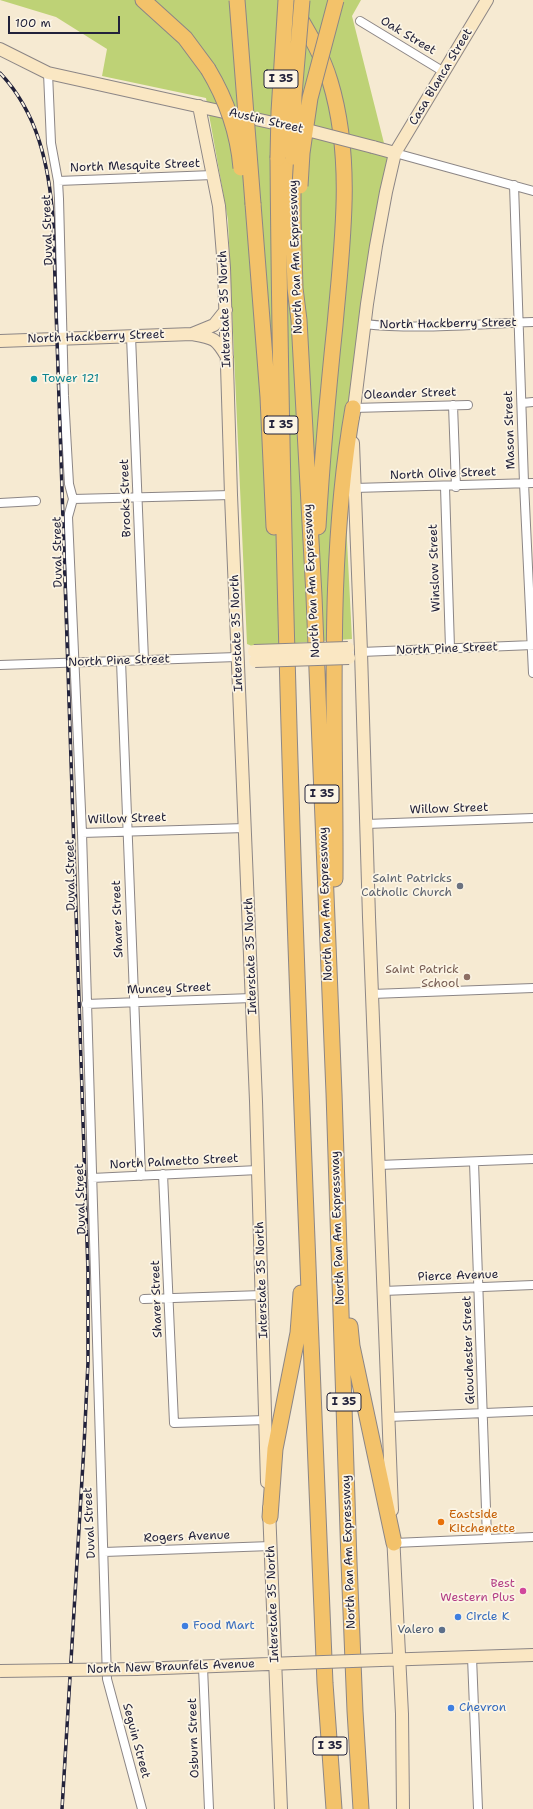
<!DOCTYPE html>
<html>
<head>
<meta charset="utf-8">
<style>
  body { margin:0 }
  #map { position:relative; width:533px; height:1809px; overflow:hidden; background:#f6ead2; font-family:"Shantell Sans",sans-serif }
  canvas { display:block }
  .scale { position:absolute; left:8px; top:16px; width:112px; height:18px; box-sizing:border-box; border:2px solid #22223b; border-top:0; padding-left:5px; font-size:12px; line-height:14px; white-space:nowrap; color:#22223b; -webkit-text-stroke:3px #fcf5e5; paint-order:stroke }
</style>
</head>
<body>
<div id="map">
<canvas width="533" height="1809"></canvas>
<div class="scale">100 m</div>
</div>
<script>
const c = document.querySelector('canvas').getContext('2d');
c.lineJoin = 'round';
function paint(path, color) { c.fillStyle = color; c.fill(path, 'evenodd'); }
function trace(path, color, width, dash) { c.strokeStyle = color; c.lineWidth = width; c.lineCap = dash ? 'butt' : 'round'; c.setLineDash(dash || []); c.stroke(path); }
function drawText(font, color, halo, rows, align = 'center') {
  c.font = font + ' "Shantell Sans",sans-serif'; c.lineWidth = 3.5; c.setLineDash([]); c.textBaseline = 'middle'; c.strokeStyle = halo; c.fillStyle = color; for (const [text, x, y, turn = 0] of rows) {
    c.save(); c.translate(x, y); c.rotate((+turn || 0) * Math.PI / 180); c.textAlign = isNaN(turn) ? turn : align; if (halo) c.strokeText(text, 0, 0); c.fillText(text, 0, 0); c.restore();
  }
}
paint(new Path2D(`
  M 0,0 L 361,0 L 352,16 L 388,159 L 348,404 L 346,521 L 352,639 L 252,646 L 247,644 L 228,220 L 206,98 L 102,76 L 107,49 L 56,17 Z`), '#bed276');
const street = new Path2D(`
  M 360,21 L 444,72
  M 48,73 L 51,143 L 58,181 L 59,199 L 64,396 L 69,484 L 73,499 L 68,517 L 82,833 L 107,1679 L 142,1809
  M 395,153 L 533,191
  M 58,181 L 213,175
  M 514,185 L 524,483 L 533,673
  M 364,324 C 420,330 477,324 533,322
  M 131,336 L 144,660
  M 522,403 L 533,402
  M 453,405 L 456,487
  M 353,408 L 468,405
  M 445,487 L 450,648
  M 354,488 L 533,483
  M 73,499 L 231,495
  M 0,503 L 36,501
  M 361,652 L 533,645
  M 121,661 L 141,1176
  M 0,665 L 237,657
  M 366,824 L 533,818
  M 82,833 L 245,828
  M 372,994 L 533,988
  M 86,1004 L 252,998
  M 474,1162 L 487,1538
  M 379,1165 L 533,1159
  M 163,1174 L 174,1423 L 265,1420
  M 92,1178 L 258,1170
  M 383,1291 L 533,1285
  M 144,1299 L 262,1295
  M 388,1417 L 533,1411
  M 394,1543 L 533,1537
  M 104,1552 L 271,1546
  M 472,1657 L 478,1809
  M 203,1667 L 209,1809`);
const secondary = new Path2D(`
  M 0,49 L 48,73 L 287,126
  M 199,106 L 219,206 L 224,268 L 231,495 L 256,1101 L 267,1482
  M 373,147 L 395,153
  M 192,334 L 214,325 L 226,310
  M 0,341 L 192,334 C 214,338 216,338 227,357
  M 353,417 L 367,304 L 376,246 L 386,192 L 395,153 L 487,0
  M 353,443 L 361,652 L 369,917 L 392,1510
  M 269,1508 L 281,1809
  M 393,1534 L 402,1714 L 403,1809
  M 381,1660 L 533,1655
  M 137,1669 L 295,1663`);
const highway = new Path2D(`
  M 143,0 L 185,38 L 208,69
  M 297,13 C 310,35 323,57 330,81 C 354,160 342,245 335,325 C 328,392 322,460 318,527
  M 293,157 L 293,221 L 295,288 L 299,320 L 314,596 L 334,1093 L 349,1562 L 355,1711 L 361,1809
  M 278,158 C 282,666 304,1175 325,1683 L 334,1809
  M 253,204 L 268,397 L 274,527
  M 335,879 C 336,722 326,563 353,408
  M 350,1326 L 352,1346 L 394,1543
  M 270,1517 L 275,1449 L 298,1333 L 301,1293`);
trace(street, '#8c8686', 10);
trace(secondary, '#8c8686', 14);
trace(highway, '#8c8686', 17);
trace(street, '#fff', 8);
trace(secondary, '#fae7c3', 12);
trace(highway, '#f3c26a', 15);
const rail = new Path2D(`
  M 0,73 C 38,113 49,166 53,219 L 88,1271 L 88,1362 L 84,1446 L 62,1809`);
trace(rail, '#22223b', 3.5);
trace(rail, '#fcf5e5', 2, [6]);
const secondaryBridge = new Path2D(`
  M 311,131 L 373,147
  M 254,651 L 348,648
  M 255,661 L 349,658
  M 295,1663 L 381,1660
  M 0,1671 L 137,1669`);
const highwayBridge = new Path2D(`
  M 237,0 L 253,204
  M 208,69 C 226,99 238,133 241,168
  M 293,157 L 294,95 L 302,0
  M 278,158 L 279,112 L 286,0
  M 300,186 L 302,153 L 310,98 L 336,0`);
trace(secondaryBridge, '#8c8686', 14, []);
trace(highwayBridge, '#8c8686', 17, []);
trace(secondaryBridge, '#fae7c3', 12);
trace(highwayBridge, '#f3c26a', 15);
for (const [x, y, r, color] of [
  [34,379,4,"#0f9aa8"],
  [460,886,4,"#6b7280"],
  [467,977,4,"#8d6e63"],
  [441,1522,4,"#e8710a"],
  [523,1591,4,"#d1479c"],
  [458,1617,4,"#3f7fe0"],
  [185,1626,4,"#3f7fe0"],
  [442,1630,4,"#5c6f8a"],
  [451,1708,4,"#3f7fe0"]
]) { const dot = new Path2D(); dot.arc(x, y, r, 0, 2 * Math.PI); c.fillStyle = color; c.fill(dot); trace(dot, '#fcf5e5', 1.5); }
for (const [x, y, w] of [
  [281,79,34],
  [281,425,34],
  [322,794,34],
  [344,1402,34],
  [330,1746,34]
]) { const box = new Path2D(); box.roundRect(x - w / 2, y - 9, w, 18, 3); c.fillStyle = '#fcf5e5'; c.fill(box); trace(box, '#22223b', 1); }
drawText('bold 11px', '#22223b', null, [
  ["I 35",281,79],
  ["I 35",281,425],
  ["I 35",322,794],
  ["I 35",344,1402],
  ["I 35",330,1746]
]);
drawText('12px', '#22223b', '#fcf5e5', [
  ["Oak Street",408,36,31],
  ["Casa Blanca Street",441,77,-59],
  ["Austin Street",266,121,13],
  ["North Mesquite Street",135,166,-2],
  ["Duval Street",48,230,-92],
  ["North Pan Am Expressway",296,257,-92],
  ["Interstate 35 North",225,309,-92],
  ["North Hackberry Street",448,324,-1],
  ["North Hackberry Street",96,337,-2],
  ["Oleander Street",410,394,-2],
  ["Mason Street",510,430,-92],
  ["North Olive Street",443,474,-2],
  ["Brooks Street",126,498,-92],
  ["Duval Street",58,552,-91],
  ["Winslow Street",435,568,-92],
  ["North Pan Am Expressway",312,581,-93],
  ["Interstate 35 North",237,633,-92],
  ["North Pine Street",447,649,-2],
  ["North Pine Street",119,661,-2],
  ["Willow Street",449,809,-2],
  ["Willow Street",127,819,-2],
  ["Duval Street",71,875,-91],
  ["North Pan Am Expressway",326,904,-92],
  ["Sharer Street",118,919,-92],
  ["Interstate 35 North",251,956,-92],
  ["Muncey Street",169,989,-2],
  ["North Palmetto Street",174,1162,-3],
  ["Duval Street",81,1199,-92],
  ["North Pan Am Expressway",338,1228,-92],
  ["Pierce Avenue",458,1276,-2],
  ["Interstate 35 North",262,1280,-92],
  ["Sharer Street",157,1299,-92],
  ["Glouchester Street",469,1350,-92],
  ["Duval Street",90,1523,-93],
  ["Rogers Avenue",187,1537,-2],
  ["North Pan Am Expressway",349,1552,-92],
  ["Interstate 35 North",273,1604,-92],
  ["North New Braunfels Avenue",171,1667,-2],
  ["Osburn Street",194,1738,-92],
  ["Seguin Street",136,1741,75]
]);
drawText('12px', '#0d838f', '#fcf5e5', [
  ["Tower 121",42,379]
], 'left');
drawText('12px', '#5b616d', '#fcf5e5', [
  ["Saint Patricks",452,879],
  ["Catholic Church",452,893]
], 'right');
drawText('12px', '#785e54', '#fcf5e5', [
  ["Saint Patrick",459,970],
  ["School",459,984]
], 'right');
drawText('12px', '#c56008', '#fcf5e5', [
  ["Eastside",449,1515],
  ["Kitchenette",449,1529]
], 'left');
drawText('12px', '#b23c85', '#fcf5e5', [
  ["Best",515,1584],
  ["Western Plus",515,1598]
], 'right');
drawText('12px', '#366cbe', '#fcf5e5', [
  ["Circle K",466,1617],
  ["Food Mart",193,1626],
  ["Chevron",459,1708]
], 'left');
drawText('12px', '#4e5e75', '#fcf5e5', [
  ["Valero",434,1630]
], 'right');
</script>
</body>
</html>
